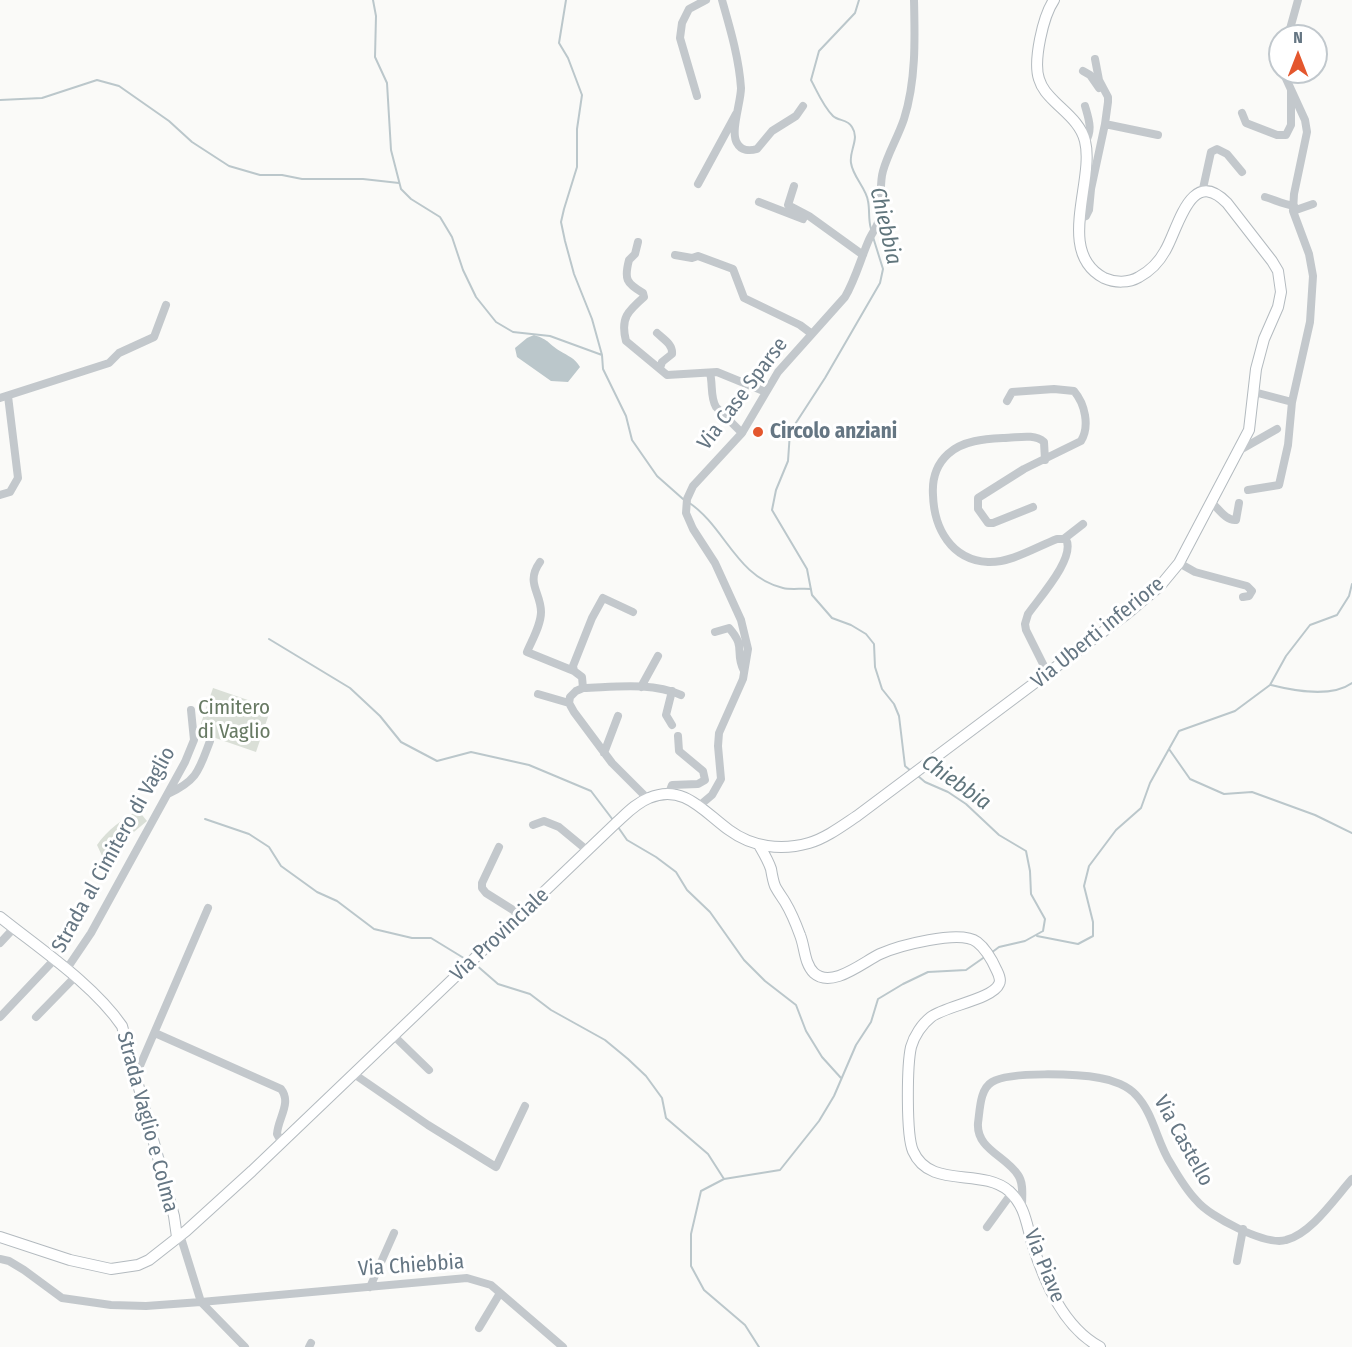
<!DOCTYPE html>
<html>
<head>
<meta charset="utf-8">
<style>
  body { margin:0 }
  #map { position:relative; width:1352px; height:1347px; overflow:hidden; background:#fafaf8; font-family:"Fira Sans Condensed",sans-serif }
  canvas { display:block }
  .north { position:absolute; left:1268px; top:24px; width:60px; height:60px; box-sizing:border-box; background:#fff; border:2px solid #c1c8cd; border-radius:50%; rotate:0deg; font-size:16px; font-weight:700; line-height:24px; text-align:center; color:#657683 }
  .north::after { content:''; display:block; margin:auto; width:21px; height:27px; background:#e4572e; clip-path:polygon(50% 0,100% 100%,50% 72%,0 100%) }
</style>
</head>
<body>
<div id="map">
<canvas width="1352" height="1347"></canvas>
<div class="north">N</div>
</div>
<script>
const c = document.querySelector('canvas').getContext('2d');
c.lineJoin = 'round';
function paint(path, color) { c.fillStyle = color; c.fill(path, 'evenodd'); }
function trace(path, color, width, dash) { c.strokeStyle = color; c.lineWidth = width; c.lineCap = dash ? 'butt' : 'round'; c.setLineDash(dash || []); c.stroke(path); }
function drawText(font, color, halo, rows, align = 'center') {
  c.font = font + ' "Fira Sans Condensed",sans-serif'; c.lineWidth = 6; c.setLineDash([]); c.textBaseline = 'middle'; c.strokeStyle = halo; c.fillStyle = color; for (const [text, x, y, turn = 0] of rows) {
    c.save(); c.translate(x, y); c.rotate((+turn || 0) * Math.PI / 180); c.textAlign = isNaN(turn) ? turn : align; if (halo) c.strokeText(text, 0, 0); c.fillText(text, 0, 0); c.restore();
  }
}
paint(new Path2D(`
  M 213,688 L 271,708 L 256,752 L 198,732 Z
  M 138,810 L 147,821 L 103,858 L 97,845 C 108,829 122,820 138,810 Z`), '#dadfd7');
paint(new Path2D(`
  M 534,335 C 550,340 548,344 560,351 C 568,356 575,358 580,367 L 568,382 L 551,381 L 517,357 L 515,348 L 527,338 Z`), '#bbc7cb');
trace(new Path2D(`
  M 373,0 L 376,16 L 375,57 L 387,83 L 391,150 L 401,189 L 411,199 L 440,217 L 452,237 L 463,270 L 476,297 L 496,322 L 513,332 L 550,336 L 602,355
  M 566,0 L 559,43 L 568,58 L 582,95 L 577,129 L 577,167 L 564,209 L 561,222 L 565,241 L 574,274 L 592,319 L 602,355 L 603,369 L 626,416 L 632,440 L 657,476 L 683,499
  M 859,0 L 855,13 L 819,51 L 811,80 C 817,91 823,106 833,116 C 838,121 848,119 852,127 C 860,139 849,150 851,163 C 853,177 866,188 868,201 C 870,211 868,219 871,229
  M 0,100 L 42,98 L 97,80 L 119,86 L 169,121 L 192,142 L 229,166 L 260,175 L 282,175 L 302,179 L 363,179 L 399,183
  M 873,237 L 883,269 L 880,283 L 825,378 L 790,432 L 788,461 L 776,490 L 772,510 L 807,569 L 812,595 L 832,618 L 851,625 L 866,634 L 874,644 L 875,667 L 882,689 L 894,704 L 899,716 L 905,766 L 911,771
  M 688,502 C 725,526 736,577 783,588 C 791,590 802,588 811,589
  M 269,639 L 350,688 L 380,716 L 401,742 L 437,761 L 471,752 L 529,765 L 591,791 L 613,820
  M 1271,685 C 1295,691 1331,698 1352,683
  M 1169,749 L 1190,779 L 1224,794 L 1252,792 L 1315,815 L 1352,833
  M 918,776 L 925,782 L 948,792 L 966,804 L 999,835 L 1026,851 L 1030,871 L 1031,894 L 1045,919 L 1043,931 L 1025,941 L 999,947 L 991,953
  M 205,819 L 249,834 L 269,847 L 281,866 L 317,892 L 337,901 L 374,929 L 412,938 L 431,938 L 467,960
  M 618,827 L 627,840 L 656,857 L 676,872 L 687,890 L 710,912 L 744,960 L 765,981 L 796,1005 L 806,1031 L 822,1057 L 841,1078
  M 1037,936 L 1078,944 L 1093,936 L 1093,922 L 1084,886 L 1089,866 L 1116,830 L 1141,808 L 1150,783 L 1179,731 L 1235,711 L 1270,685 L 1286,656 L 1310,625 L 1337,615 L 1349,596 L 1352,584
  M 475,964 L 498,984 L 530,994 L 551,1010 L 605,1040 L 628,1059 L 646,1076 L 662,1098 L 666,1118 L 708,1154 L 724,1179
  M 759,1347 L 745,1325 L 704,1290 L 691,1266 L 691,1234 L 701,1191 L 724,1179 L 780,1170 L 819,1121 L 834,1096 L 856,1045 L 871,1022 L 878,999 L 903,984 L 928,972 L 966,970 L 986,956`), '#bbc7cb', 2);
const secondary = new Path2D(`
  M 759,845 C 763,852 768,860 771,869 C 772,875 773,881 775,886 C 778,892 782,897 785,902 C 791,912 796,924 800,935 C 805,947 804,963 814,973 C 832,989 863,962 880,954 C 898,946 960,929 977,942 C 985,948 993,962 997,971 C 999,975 1001,981 999,984 C 993,999 945,1006 931,1017 C 922,1024 914,1036 911,1047 C 907,1065 906,1135 913,1151 C 930,1190 981,1167 1009,1191 C 1025,1206 1026,1222 1032,1243 C 1044,1281 1063,1327 1100,1347
  M 0,917 C 40,949 93,984 122,1026 L 174,1216 L 177,1237
  M 0,1237 L 70,1260 L 111,1269 L 138,1265 L 149,1260 L 186,1231 L 252,1171 L 616,823 C 626,814 636,803 649,798 C 683,783 704,812 729,830 C 752,847 781,851 809,843 C 826,838 842,826 857,816 L 1128,613 L 1160,586 L 1179,563 L 1249,430 L 1256,369 L 1264,339 L 1278,307 L 1281,292 L 1278,271 L 1272,261 L 1227,203 C 1190,165 1178,230 1165,251 C 1159,262 1150,271 1139,277 C 1129,283 1115,283 1104,278 C 1055,252 1095,181 1085,141 C 1081,124 1066,113 1055,102 C 1048,95 1042,89 1039,79 C 1033,61 1043,16 1054,0`);
trace(secondary, '#b3babf', 12);
trace(new Path2D(`
  M 722,0 C 730,28 739,58 741,88 C 741,102 730,132 737,143 C 741,151 750,151 757,149 L 772,131 L 796,116 L 803,106
  M 1288,36 L 1298,0
  M 1083,71 L 1090,75 L 1099,88
  M 697,96 L 680,38 L 682,23 L 689,9 L 706,0
  M 1085,106 C 1089,120 1093,130 1085,143
  M 1242,113 L 1246,123 L 1277,135 L 1286,135 L 1291,125 L 1291,90
  M 1105,124 L 1158,135
  M 698,184 L 736,114
  M 794,186 L 788,205 L 809,216 L 863,255
  M 1202,193 L 1211,152 L 1217,149 L 1227,154 L 1242,172
  M 1265,197 C 1275,200 1283,204 1294,206
  M 759,202 L 803,219
  M 1293,211 L 1313,204
  M 1079,219 L 1086,216 L 1089,210 L 1091,189 L 1105,124 L 1108,102 L 1108,97 L 1099,80 L 1095,59
  M 638,242 L 635,254 L 629,260 C 624,279 626,283 643,293 L 644,297 C 628,311 620,318 626,341 L 667,375 L 717,372 L 766,392
  M 675,255 L 692,258 L 698,256 L 733,269 L 744,298 L 800,325 L 812,334
  M 657,333 C 663,339 673,344 672,354 L 662,362 L 660,368
  M 710,373 C 713,384 710,397 716,407 L 742,433
  M 1254,392 L 1292,402
  M 0,398 L 109,363 L 119,353 L 154,337 L 166,305
  M 1007,401 L 1012,392 L 1054,389 L 1074,391 C 1085,404 1090,426 1081,441 L 1024,469 L 978,498 L 978,509 L 988,523 L 993,523 L 1033,507
  M 1240,450 L 1277,429
  M 1045,460 L 1044,442 C 1034,433 1017,438 1004,438 C 986,439 963,440 948,454 C 936,465 932,480 933,495 C 934,528 951,560 988,562 C 1011,563 1036,547 1057,539 L 1066,539 C 1076,558 1039,598 1028,614 L 1025,624 L 1026,630 L 1048,674
  M 1248,490 L 1279,485 L 1288,445 L 1292,402 L 1310,322 L 1313,276 L 1309,254 L 1293,211 L 1294,194 L 1307,132 L 1305,120 L 1283,72
  M 0,495 L 10,492 L 18,478 L 8,396
  M 1212,503 C 1219,509 1226,521 1236,520 L 1239,503
  M 1065,538 L 1083,524
  M 540,562 C 525,583 541,592 541,612 C 541,625 532,640 527,652 L 574,671
  M 1179,563 L 1195,572 L 1247,586 L 1252,591 L 1249,596 L 1243,597
  M 715,632 L 729,628 C 747,648 734,652 744,671
  M 641,687 L 658,656
  M 583,688 L 582,677 L 574,671 L 573,666 L 592,618 L 603,598 L 633,612
  M 538,694 L 569,703
  M 672,725 L 666,715 L 672,691
  M 604,753 L 618,716
  M 669,793 L 672,785 L 698,784 L 705,780 L 703,771 L 679,751 L 678,736
  M 168,794 C 198,780 199,770 210,741
  M 647,798 L 612,763 L 574,712 L 569,703 L 570,697 L 576,691 L 583,688 C 616,687 651,682 681,695
  M 699,806 L 712,795 L 721,779 L 718,746 L 719,733 L 743,679 L 748,649 L 741,620 L 715,563 L 693,529 L 686,513 L 687,499 L 693,486 L 742,433 L 778,372 L 845,297 C 855,280 860,261 868,242 C 872,232 880,224 881,212 C 882,199 879,185 883,171 C 888,153 898,137 904,119 C 916,81 915,40 914,0
  M 533,825 L 544,821 L 559,827 L 588,851
  M 499,847 L 482,883 L 482,888 L 486,893 L 521,915
  M 0,943 L 14,928
  M 66,970 L 91,933 L 185,762 L 194,740 L 191,710
  M 0,1017 L 54,960
  M 36,1017 L 75,977
  M 155,1033 L 281,1089 C 292,1103 278,1118 277,1134 L 282,1143
  M 394,1036 L 429,1070
  M 354,1074 L 428,1125 L 496,1167 L 525,1106
  M 136,1075 L 208,908
  M 1022,1206 C 1022,1196 1024,1183 1018,1175 C 1006,1156 976,1149 978,1123 C 980,1109 980,1089 992,1082 C 1010,1071 1078,1074 1100,1078 C 1113,1080 1128,1086 1136,1095 C 1154,1114 1157,1143 1171,1164 C 1178,1176 1187,1191 1197,1201 C 1210,1217 1266,1246 1286,1240 C 1311,1234 1335,1198 1352,1179
  M 987,1227 L 1011,1194
  M 177,1237 L 182,1241 L 201,1302 L 245,1347
  M 0,1259 L 9,1261 L 24,1270 L 62,1298 L 111,1305 L 146,1306 L 201,1302 L 467,1278 L 491,1285 L 563,1347
  M 1237,1261 L 1243,1229
  M 370,1287 L 394,1233
  M 479,1328 L 500,1293
  M 309,1347 L 311,1343`), '#c3c8cc', 8);
trace(secondary, '#fff', 10);
for (const [x, y, r, color] of [
  [758,432,6,"#e4572e"]
]) { const dot = new Path2D(); dot.arc(x, y, r, 0, 2 * Math.PI); c.fillStyle = color; c.fill(dot); trace(dot, '#fff', 2); }
drawText('21px', '#657683', '#fff', [
  ["Via Case Sparse",743,394,-53],
  ["Via Uberti inferiore",1098,633,-39],
  ["Strada al Cimitero di Vaglio",114,850,-61],
  ["Via Provinciale",500,935,-43],
  ["Strada Vaglio e Colma",147,1122,75],
  ["Via Castello",1183,1141,61],
  ["Via Chiebbia",411,1266,-4],
  ["Via Piave",1044,1266,68]
]);
drawText('bold 21px', '#657683', '#fff', [
  ["Circolo anziani",770,432]
], 'left');
drawText('21px', '#687a64', '#fff', [
  ["Cimitero",234,708],
  ["di Vaglio",234,732]
]);
drawText('italic 22px', '#60757c', '#fff', [
  ["Chiebbia",885,226,77],
  ["Chiebbia",956,783,35]
]);
</script>
</body>
</html>
